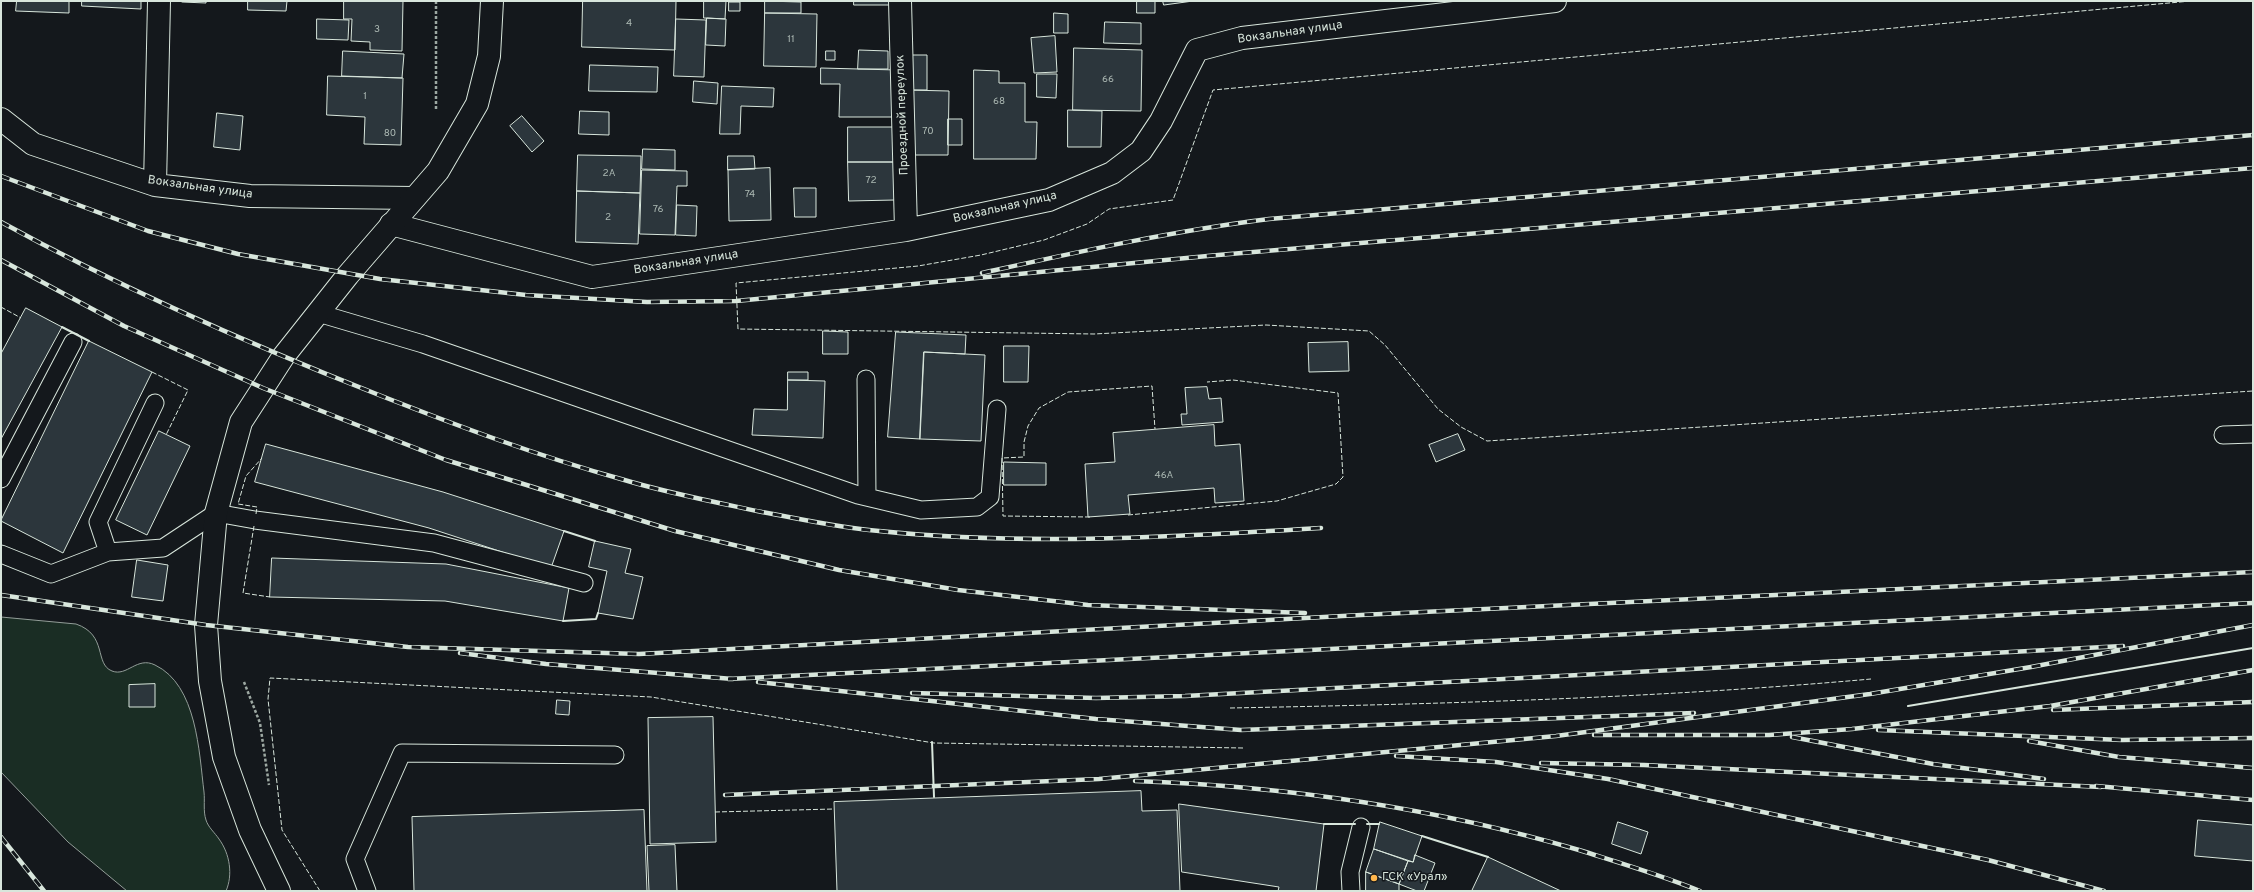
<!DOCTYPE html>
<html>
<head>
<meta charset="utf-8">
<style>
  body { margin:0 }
  #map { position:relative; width:2254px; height:892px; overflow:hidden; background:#14181c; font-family:Overpass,sans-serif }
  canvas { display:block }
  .frame { position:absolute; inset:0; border:2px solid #d8e6dc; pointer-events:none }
</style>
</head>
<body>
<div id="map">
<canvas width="2254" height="892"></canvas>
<div class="frame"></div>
</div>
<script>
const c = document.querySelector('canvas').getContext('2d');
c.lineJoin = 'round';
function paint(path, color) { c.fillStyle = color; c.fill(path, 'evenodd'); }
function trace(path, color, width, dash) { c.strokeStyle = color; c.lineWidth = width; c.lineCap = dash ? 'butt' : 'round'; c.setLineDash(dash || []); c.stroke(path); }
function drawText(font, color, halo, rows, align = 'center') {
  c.font = font + ' Overpass,sans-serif'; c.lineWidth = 3; c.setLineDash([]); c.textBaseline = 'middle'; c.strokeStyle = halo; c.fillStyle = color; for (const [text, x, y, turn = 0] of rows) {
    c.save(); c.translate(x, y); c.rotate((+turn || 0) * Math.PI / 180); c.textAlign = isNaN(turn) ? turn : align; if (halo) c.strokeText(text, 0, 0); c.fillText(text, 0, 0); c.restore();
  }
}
const green = new Path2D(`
  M 1,617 L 76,624 C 108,635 94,664 112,671 C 127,677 137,656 155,665 C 197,685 199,752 204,792 C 205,801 203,811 206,820 C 208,827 215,833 219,839 C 230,854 233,875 226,891 L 127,891 L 68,842 L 1,772 Z`);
paint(green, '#1a2d24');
trace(green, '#939e99', 1);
const building = new Path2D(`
  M 17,1 L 69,1 L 69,13 L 16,11 Z
  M 82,1 L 141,1 L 141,9 L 82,6 Z
  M 182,1 L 206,1 L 206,3 L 182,2 Z
  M 248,1 L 287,1 L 286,11 L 248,10 Z
  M 344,1 L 403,1 L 402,51 L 370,50 L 370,42 L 351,41 L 352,19 L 344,19 Z
  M 583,1 L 676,1 L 675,50 L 582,47 Z
  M 704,1 L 726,1 L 725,19 L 704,18 Z
  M 765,1 L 801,2 L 801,13 L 765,13 Z
  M 854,1 L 890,1 L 890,5 L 854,5 Z
  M 1137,1 L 1155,1 L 1155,13 L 1137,13 Z
  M 1163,1 L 1193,1 L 1164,5 Z
  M 729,2 L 740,2 L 740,11 L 729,11 Z
  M 765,13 L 817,14 L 816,67 L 764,66 Z
  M 1054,13 L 1068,14 L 1068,33 L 1054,33 Z
  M 707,18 L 726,19 L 725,46 L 706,45 Z
  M 317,19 L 349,20 L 348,40 L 317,39 Z
  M 676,19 L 706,20 L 704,77 L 674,76 Z
  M 1105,22 L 1141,23 L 1141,44 L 1104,43 Z
  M 1055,36 L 1057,72 L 1034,73 L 1031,38 Z
  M 1074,48 L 1142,50 L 1141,111 L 1073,110 Z
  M 859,50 L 888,51 L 888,69 L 858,69 Z
  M 343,51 L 404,54 L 402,78 L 342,76 Z
  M 826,51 L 835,51 L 835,60 L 826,60 Z
  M 908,55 L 927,55 L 927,90 L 908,90 Z
  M 590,65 L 658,67 L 657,92 L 589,91 Z
  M 821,68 L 897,70 L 896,117 L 839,117 L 840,84 L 821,84 Z
  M 974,70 L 999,71 L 999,83 L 1025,83 L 1025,122 L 1037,122 L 1036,159 L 974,159 Z
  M 1037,74 L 1057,74 L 1056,98 L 1037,97 Z
  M 328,76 L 403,78 L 401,145 L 364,144 L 365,117 L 327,115 Z
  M 694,81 L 718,83 L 717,104 L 693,102 Z
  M 722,86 L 774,88 L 773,107 L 741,106 L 740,134 L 720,134 Z
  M 907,90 L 949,91 L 948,155 L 907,155 Z
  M 1068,110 L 1102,111 L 1101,147 L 1068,147 Z
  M 580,111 L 609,112 L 609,135 L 579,134 Z
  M 217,113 L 243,116 L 240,150 L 214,147 Z
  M 522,116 L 544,141 L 532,152 L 510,126 Z
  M 948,119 L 962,119 L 962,145 L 948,145 Z
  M 848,127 L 894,127 L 894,162 L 848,162 Z
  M 643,149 L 675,150 L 675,170 L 642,169 Z
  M 578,155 L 641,156 L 640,193 L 577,191 Z
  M 728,156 L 754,156 L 755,169 L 728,170 Z
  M 848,162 L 894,162 L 895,200 L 849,201 Z
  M 770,168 L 771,220 L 729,221 L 728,170 Z
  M 642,170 L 687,171 L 687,186 L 677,186 L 675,235 L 640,234 Z
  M 794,188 L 816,188 L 816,217 L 795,217 Z
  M 577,191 L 640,193 L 638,244 L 576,242 Z
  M 677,205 L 697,206 L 696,236 L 676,235 Z
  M 26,308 L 62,327 L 1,439 L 1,354 Z
  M 823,331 L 848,332 L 848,354 L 823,354 Z
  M 896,332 L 966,335 L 965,354 L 924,352 L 920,439 L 888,437 Z
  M 89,341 L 152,372 L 63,553 L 1,521 Z
  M 1348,342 L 1349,371 L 1309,372 L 1308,343 Z
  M 1004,346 L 1029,346 L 1028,382 L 1004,382 Z
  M 924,352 L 985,355 L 981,441 L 920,439 Z
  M 788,372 L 808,372 L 808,380 L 788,380 Z
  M 788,380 L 825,381 L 823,438 L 752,435 L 754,409 L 787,410 Z
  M 1207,387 L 1209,399 L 1221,398 L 1223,422 L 1182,425 L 1181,414 L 1187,414 L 1185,388 Z
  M 1214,425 L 1215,446 L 1240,444 L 1244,501 L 1215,503 L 1214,488 L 1128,495 L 1130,514 L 1088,517 L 1085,464 L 1115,462 L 1113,433 Z
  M 159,431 L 190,446 L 147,535 L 116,520 Z
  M 1458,434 L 1465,450 L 1436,462 L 1429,445 Z
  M 266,444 L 443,492 L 564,531 L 551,568 L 429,528 L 255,482 Z
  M 1004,462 L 1046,463 L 1046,485 L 1004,485 Z
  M 595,541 L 631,549 L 625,573 L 643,577 L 633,619 L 598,613 L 607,571 L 589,567 Z
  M 272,558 L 446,564 L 569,588 L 563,621 L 445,601 L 270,597 Z
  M 137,560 L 168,565 L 163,601 L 132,597 Z
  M 155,684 L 155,707 L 129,707 L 129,685 Z
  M 557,700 L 570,701 L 569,715 L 556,714 Z
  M 713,717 L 716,842 L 650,844 L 648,718 Z
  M 1141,791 L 1142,811 L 1177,810 L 1180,891 L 837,891 L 834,802 Z
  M 1179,804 L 1324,824 L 1316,891 L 1278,891 L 1279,887 L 1182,872 Z
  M 644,810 L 647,891 L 414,891 L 412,817 Z
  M 2198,820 L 2253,825 L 2253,861 L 2195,856 Z
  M 1380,822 L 1422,836 L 1413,862 L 1374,849 Z
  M 1618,822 L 1648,832 L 1641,854 L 1612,844 Z
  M 675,845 L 677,891 L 649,891 L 647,846 Z
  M 1374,849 L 1408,861 L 1399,884 L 1366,872 Z
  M 1415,855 L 1435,863 L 1424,891 L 1417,891 L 1399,884 L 1408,861 L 1413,862 Z
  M 1488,857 L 1561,891 L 1472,891 Z
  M 1366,872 L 1399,884 L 1399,891 L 1366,891 Z`);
paint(building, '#2c363c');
trace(building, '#d8e6dc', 1);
const lane = new Path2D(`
  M 318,313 L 423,344 L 858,495 L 921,510 L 977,507 L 990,497 L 997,409
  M 866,379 L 867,497
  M 155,403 L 98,522 L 108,552 L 163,548 L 216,513 L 255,520 L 434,543 L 584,583
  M 2223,435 L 2253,434
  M 1,479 L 73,342
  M 1,554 L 51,574 L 108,552
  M 367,891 L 355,859 L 402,753 L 615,755
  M 1351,891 L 1350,872 L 1361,827`);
const street = new Path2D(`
  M 900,1 L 906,230
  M 1,119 L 33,144 L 155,185 L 250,196 L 414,198
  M 155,185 L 159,1
  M 391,224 L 592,277 L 906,230 L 1049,200 L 1112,173 L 1141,151 L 1161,121 L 1197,50 L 1242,38 L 1555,1`);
const secondary = new Path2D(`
  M 279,891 L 250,830 L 224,757 L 210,681 L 206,625 L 216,513 L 241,422 L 263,388 L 283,357 L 348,275 L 438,171 L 477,104 L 489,56 L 492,1`);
trace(lane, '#d8e6dc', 19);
trace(street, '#d8e6dc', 24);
trace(secondary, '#d8e6dc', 24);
trace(new Path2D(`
  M 436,1 L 436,110
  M 244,682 L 260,723 L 269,785`), '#9da8a2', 2.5, [3, 2]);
trace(lane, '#14181c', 17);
trace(street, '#14181c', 22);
trace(secondary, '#14181c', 22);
const rail = new Path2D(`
  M 1,176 L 148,231 L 238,254 L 380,279 L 526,295 L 647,302 L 736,301 L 1218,255 L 2253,168
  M 1,222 C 123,289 249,344 379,395 C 458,426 538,456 621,479 C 667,493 715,502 762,512 C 801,519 840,528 879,531 C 1026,546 1174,537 1321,528
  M 1,260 L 124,326 L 263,388 L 446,460 L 675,531 L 839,570 L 958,590 L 1088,605 L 1305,613
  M 982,273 C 1078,252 1172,231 1269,219 L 2253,135
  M 1,595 L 206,625 L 408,647 L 639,654 L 1361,615 L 2253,572
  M 460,653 L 546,664 L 733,679
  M 728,679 L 2253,603
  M 758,682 L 1096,719 L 1241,730 L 1694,713
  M 912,693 L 1096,698 L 1185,696 L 2123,646
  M 2053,710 L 2253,702
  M 1878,730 L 2122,740 L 2253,738
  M 1594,735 L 1769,735 L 1852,729 L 2050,706 L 2253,670
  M 1792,737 L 1933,764 L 2044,779
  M 2029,741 L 2119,757 L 2253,768
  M 1396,756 L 1496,762 L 1608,779 L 1988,860 L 2104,891
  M 1541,763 L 1644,765 L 2101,787
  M 1135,781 C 1285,786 1435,808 1579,850 C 1620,863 1661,875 1700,891
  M 2096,786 L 2253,800
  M 725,795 L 1099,779 L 1556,736 L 1870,694 L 2031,667 L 2253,625
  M 1,837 L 44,891`);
trace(rail, '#d8e6dc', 4.5);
trace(rail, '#14181c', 3, [9]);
trace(new Path2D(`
  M 2191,1 L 1213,90 L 1173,200 L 1109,209 L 1087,224 L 1044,240 L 981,255 L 918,266 L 736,283 L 738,329 L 1094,334 L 1266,325 L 1369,331 L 1385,345 L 1438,409 L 1461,427 L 1487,441 L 2253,391
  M 1,307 L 21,318
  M 152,372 L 188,390 L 166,435
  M 256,514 L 257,507 L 238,504 L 246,476 L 262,458
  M 1128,515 L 1277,501 L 1336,484 L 1343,477 L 1338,393 L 1233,380 L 1207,382
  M 1090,517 L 1003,516 L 1002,458 L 1024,457 L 1024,442 L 1028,426 L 1039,408 L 1068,392 L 1152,386 L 1155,429
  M 254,526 L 243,593 L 270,597
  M 1230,708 C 1444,704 1658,698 1871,679
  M 715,812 L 834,809
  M 320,891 L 282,830 L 268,699 L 270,678 L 651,697 L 934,743 L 1243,748`), '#d8e6dc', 1, [5, 2]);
trace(new Path2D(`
  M 62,327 L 89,341
  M 564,531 L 595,541
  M 563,621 L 596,619 L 598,613
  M 1908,706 L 2253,648
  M 932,742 L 934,797
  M 1324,824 L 1355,824
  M 1367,824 L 1379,824
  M 1422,836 L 1488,857`), '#d8e6dc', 2);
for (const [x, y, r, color] of [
  [1374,878,4,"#ffb74d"]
]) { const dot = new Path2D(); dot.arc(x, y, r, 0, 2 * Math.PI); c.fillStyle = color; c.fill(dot); trace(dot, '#14181c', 1.5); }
drawText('10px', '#adbab4', null, [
  ["4",629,24],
  ["3",377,30],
  ["11",791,40],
  ["66",1108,80],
  ["1",365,97],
  ["68",999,102],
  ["70",928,132],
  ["80",390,134],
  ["2А",609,174],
  ["72",871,181],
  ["74",750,195],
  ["76",658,210],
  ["2",608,218],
  ["46А",1164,476]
]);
drawText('12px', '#d8e6dc', '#14181c', [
  ["Вокзальная улица",1290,33,-8],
  ["Проездной переулок",903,115,-92],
  ["Вокзальная улица",200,188,8],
  ["Вокзальная улица",1005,208,-13],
  ["Вокзальная улица",686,263,-9]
]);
drawText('12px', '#d8e6dc', '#14181c', [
  ["ГСК «Урал»",1382,878]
], 'left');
</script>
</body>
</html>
